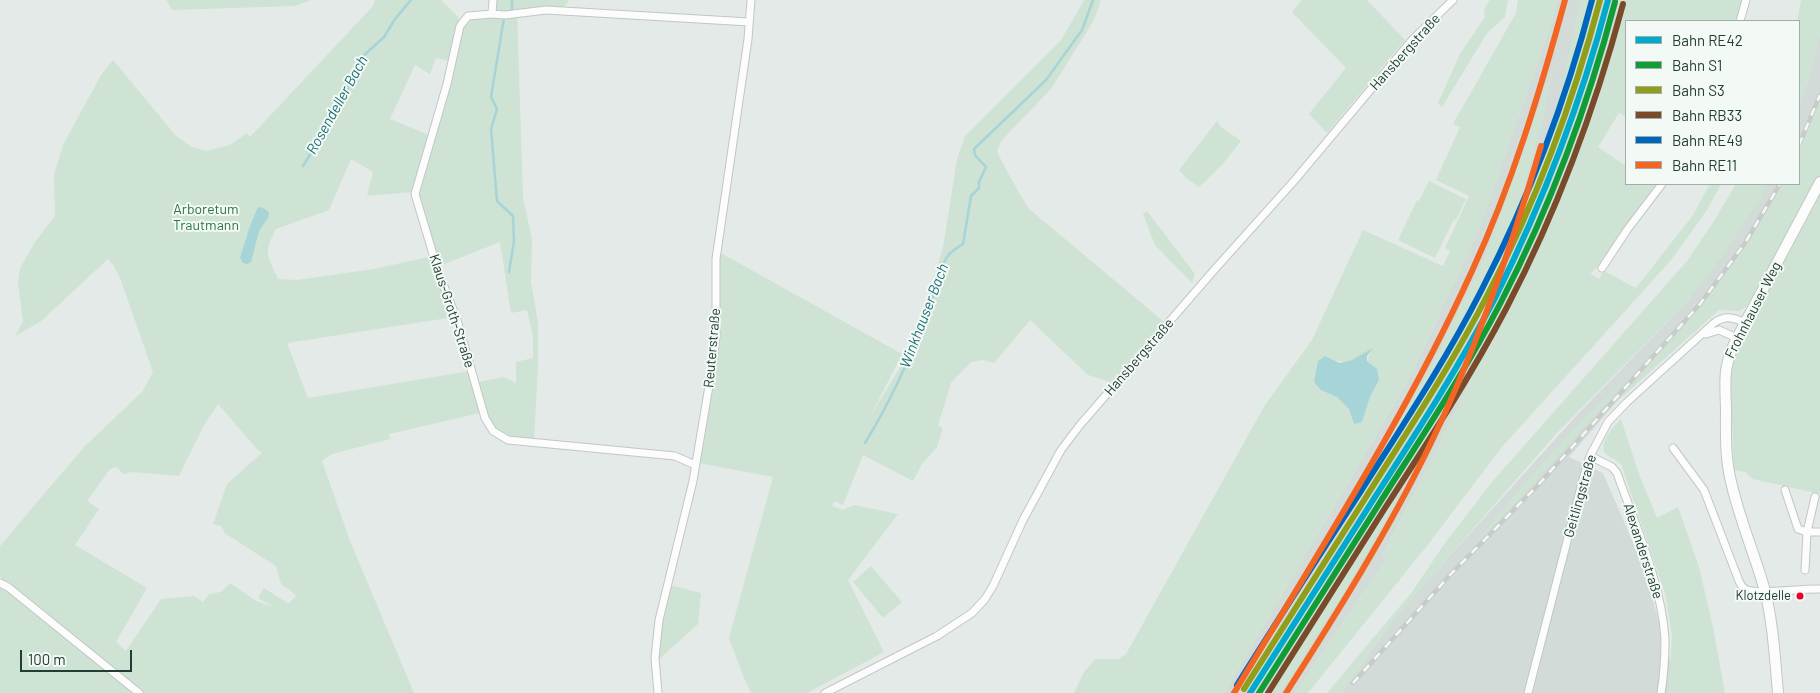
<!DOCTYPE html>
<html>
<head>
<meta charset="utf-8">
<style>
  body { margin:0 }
  #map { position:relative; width:1820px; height:693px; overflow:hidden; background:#e4eae7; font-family:Barlow,sans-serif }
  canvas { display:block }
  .legend { position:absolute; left:1625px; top:20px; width:175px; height:165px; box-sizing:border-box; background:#f3f9f5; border:1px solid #9faea8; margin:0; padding:6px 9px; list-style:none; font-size:15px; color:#223d34 }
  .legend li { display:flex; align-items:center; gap:10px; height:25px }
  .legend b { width:25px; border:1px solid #9faea8 }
  .scale { position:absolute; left:20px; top:650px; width:112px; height:22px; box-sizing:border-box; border:2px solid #223d34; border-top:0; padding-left:6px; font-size:15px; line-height:18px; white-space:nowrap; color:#223d34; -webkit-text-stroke:4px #f3f9f5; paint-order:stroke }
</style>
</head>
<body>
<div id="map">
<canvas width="1820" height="693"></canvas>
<ul class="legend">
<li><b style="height:6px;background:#00a9ce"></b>Bahn RE42</li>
<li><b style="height:6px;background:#109c37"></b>Bahn S1</li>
<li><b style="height:6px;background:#909e1a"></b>Bahn S3</li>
<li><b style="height:6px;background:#7a4b2a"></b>Bahn RB33</li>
<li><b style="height:6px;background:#0065bd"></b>Bahn RE49</li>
<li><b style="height:6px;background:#f26522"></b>Bahn RE11</li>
</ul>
<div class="scale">100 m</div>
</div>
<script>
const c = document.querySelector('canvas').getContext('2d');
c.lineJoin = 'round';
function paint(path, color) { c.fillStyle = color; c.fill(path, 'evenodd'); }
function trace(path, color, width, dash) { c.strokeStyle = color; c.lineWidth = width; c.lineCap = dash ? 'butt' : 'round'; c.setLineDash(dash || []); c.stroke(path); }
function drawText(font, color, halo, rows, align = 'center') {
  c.font = font + ' Barlow,sans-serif'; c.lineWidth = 4; c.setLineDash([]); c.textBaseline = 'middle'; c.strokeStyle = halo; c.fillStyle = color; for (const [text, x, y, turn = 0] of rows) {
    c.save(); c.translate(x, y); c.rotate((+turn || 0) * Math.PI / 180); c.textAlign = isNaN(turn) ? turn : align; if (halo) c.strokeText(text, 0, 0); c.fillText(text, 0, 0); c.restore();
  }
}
paint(new Path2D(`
  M 1557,0 L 1619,0 L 1615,21 L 1579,134 L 1543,222 L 1486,335 L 1468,387 L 1434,456 L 1382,555 L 1387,558 L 1295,693 L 1224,693 L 1406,384 L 1435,324 L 1480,226 L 1550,27 Z
  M 1820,35 L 1820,100 L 1799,149 L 1799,106 L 1807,83 Z
  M 1766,184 L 1783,184 L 1757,230 L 1734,263 L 1710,296 L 1683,327 L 1637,378 L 1569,457 L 1603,473 L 1641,561 L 1680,693 L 1341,693 L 1390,624 L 1411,599 L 1576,416 L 1688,301 Z`), '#d2dbd7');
paint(new Path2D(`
  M 166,0 L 311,0 L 295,6 L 172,10 Z
  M 375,0 L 441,0 L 458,17 L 459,21 L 449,61 L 436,58 L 430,74 L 415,65 L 390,119 L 429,135 L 414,189 L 412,192 L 367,196 L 373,172 L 351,159 L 329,210 L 276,229 C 263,254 267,254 278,279 L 297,280 L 374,269 L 433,256 L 452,315 L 448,318 L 287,343 L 308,398 L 470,371 L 480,413 L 389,434 L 390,439 L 332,454 L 322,461 L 350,541 L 414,693 L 0,693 L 0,582 L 2,579 L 0,576 L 0,546 L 84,447 L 142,392 L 153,372 L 120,278 L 114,266 L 108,259 L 40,322 L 15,336 L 23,322 L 18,282 L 20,268 L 35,242 L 55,216 L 54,174 L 64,143 L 101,75 L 113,60 L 176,136 L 192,147 L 206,151 L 230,145 L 247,133 L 250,137 L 373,6 ZM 218,404 L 257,449 L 262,453 L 227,484 L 213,524 L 221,526 L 226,534 L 276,566 L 281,584 L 296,595 L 289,604 L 264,588 L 258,598 L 274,607 L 256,601 L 230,583 L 221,592 L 209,594 L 203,602 L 194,596 L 161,599 L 126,651 L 116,642 L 147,588 L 75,545 L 99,509 L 87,501 L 110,469 L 116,467 L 124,474 L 132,472 L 179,476 L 204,425 Z
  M 496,0 L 568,0 L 567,4 L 563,7 L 517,10 L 523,198 L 532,239 L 531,282 L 538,322 L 538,369 L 534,438 C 525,438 515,439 506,436 C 486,430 484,399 479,382 L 504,377 L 516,383 L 516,362 L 533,358 L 533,336 L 527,310 L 511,313 L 500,242 L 439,266 L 419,202 L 418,191 L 462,26 L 468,19 L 495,17 Z
  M 1084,0 L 1101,0 L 1094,20 L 1051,89 L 1001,141 L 997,152 L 1015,186 L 1029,209 L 1163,321 L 1110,382 L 1088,375 L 1030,320 L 994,363 L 983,360 L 971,362 L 951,383 L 938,425 L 943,428 L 937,447 L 922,464 L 913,481 L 863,455 L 843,505 L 834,501 L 832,506 L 843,510 L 854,505 L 898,514 L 848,580 L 884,652 L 807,693 L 751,693 L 744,678 L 729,638 L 773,477 L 699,463 L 715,363 L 719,252 L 902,354 L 871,415 L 907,356 L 935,277 L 944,242 L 957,159 L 965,136 L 1062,39 Z
  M 1302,0 L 1367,0 L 1405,40 L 1327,133 L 1309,114 L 1346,68 L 1292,12 Z
  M 1490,0 L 1508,0 L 1505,17 L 1487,33 L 1442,107 L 1438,103 L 1460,54 L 1485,17 L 1484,9 Z
  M 1518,0 L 1557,0 L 1550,27 L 1480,226 L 1459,274 L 1406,384 L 1224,693 L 1074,693 L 1084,672 L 1095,659 L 1119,659 L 1126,654 L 1265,405 L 1312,340 L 1363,230 L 1443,266 L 1450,251 L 1445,248 L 1469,196 L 1436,180 L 1460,127 L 1453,124 L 1516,13 ZM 1372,349 C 1363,364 1370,366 1379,380 L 1370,397 L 1362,422 L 1354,424 L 1349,409 L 1337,397 L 1325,356 C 1349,367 1351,361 1372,349 Z
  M 1580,0 L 1599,0 L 1580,72 L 1556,146 L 1530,217 L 1525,215 L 1558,106 Z
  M 1619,0 L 1743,0 L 1735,21 L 1626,21 L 1626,117 L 1619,113 L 1598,147 L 1626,166 L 1626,184 L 1652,184 L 1656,187 L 1602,264 L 1591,273 L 1588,272 L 1599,279 L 1604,271 L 1636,288 L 1693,215 L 1710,184 L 1721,184 L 1707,210 L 1672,259 L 1502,447 L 1426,547 L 1308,693 L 1295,693 L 1387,558 L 1382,555 L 1434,456 L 1468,387 L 1486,335 L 1543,222 L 1579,134 L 1615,21 Z
  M 1801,0 L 1820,0 L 1820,35 L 1807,83 L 1799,106 L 1799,21 L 1797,21 Z
  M 1553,66 L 1543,120 L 1520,202 L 1497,271 L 1475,325 L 1432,398 L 1368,498 L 1350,509 L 1428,373 L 1489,247 Z
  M 1820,100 L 1820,494 L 1753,479 L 1745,472 L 1734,470 L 1730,374 L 1733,352 L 1773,261 L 1747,306 L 1739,311 L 1719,310 L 1613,405 L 1710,296 L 1757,230 L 1783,184 L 1799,184 L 1799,150 Z
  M 1217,121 L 1221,127 L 1241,141 L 1221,166 L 1199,187 L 1186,178 L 1179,170 Z
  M 1429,181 L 1466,199 L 1456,220 L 1454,219 L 1435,258 L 1398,240 L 1417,200 L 1419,201 Z
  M 1736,184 L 1767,184 L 1760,199 L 1724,254 L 1688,301 L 1557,433 L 1390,624 L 1341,693 L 1327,693 L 1412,592 L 1445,543 L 1492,482 L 1687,261 L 1714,221 Z
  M 1147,211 L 1195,274 L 1192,283 L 1155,245 L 1143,214 Z
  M 1636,369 L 1529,489 L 1476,543 L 1509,501 L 1570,432 Z
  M 1437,417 L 1386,520 L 1345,591 L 1280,693 L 1266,693 L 1293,645 Z
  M 1621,419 L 1639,474 L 1657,518 L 1678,507 L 1699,567 L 1713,627 L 1725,693 L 1668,693 L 1672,635 L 1665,593 L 1621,464 C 1616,460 1608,457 1605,453 C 1598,443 1615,425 1621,419 Z
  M 871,566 L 902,602 L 883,618 L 853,582 Z
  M 670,585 L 701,593 L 698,624 L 658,660 L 661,627 Z`), '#cee3d3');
paint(new Path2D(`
  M 258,207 L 263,208 L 269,212 L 268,218 L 259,231 L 251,262 L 247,264 L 243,263 L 240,258 L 250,226 Z
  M 1373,348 L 1367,356 L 1367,361 L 1377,369 L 1379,380 L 1370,397 L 1362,422 L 1354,424 L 1349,409 L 1337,397 L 1321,390 L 1314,382 L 1318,361 L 1325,356 L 1340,363 L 1352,360 Z`), '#a6d4d7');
trace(new Path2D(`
  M 512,10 L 512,0
  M 504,18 L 491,97 L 497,109 L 491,129 L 497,201 L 513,216 L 514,241 L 509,272
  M 303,166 L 318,142 L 325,127 L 330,122 L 336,112 L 338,104 L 348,91 L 348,85 L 362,57 L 384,37 L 395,19 L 411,0
  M 865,443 C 891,401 911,356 929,309 C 934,295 939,270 946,259 C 949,252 957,248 963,244 L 971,196 L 979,188 L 979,182 L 986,167 L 975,155 L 974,149 L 1046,80 L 1082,30 L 1093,0`), '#a6d4d7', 2.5);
const minor = new Path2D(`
  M 492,14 L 493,0
  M 1740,21 L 1746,0
  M 1602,268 L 1627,230 L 1662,184
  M 1706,334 L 1719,330 L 1737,338
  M 1673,448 L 1704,490 L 1739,581 C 1741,585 1742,588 1747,590 C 1759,595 1803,588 1820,589
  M 1590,456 L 1612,467 L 1617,473 C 1635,524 1662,585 1665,639 C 1665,657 1664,675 1661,693
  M 695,465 L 675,456 L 508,440 L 493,431 L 485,418 L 457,320 L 438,271 L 415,194 L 447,84 L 460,26 L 468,16 L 492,14 L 505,15 L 546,10 L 749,22
  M 1785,490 L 1798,529 L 1807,532 L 1820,532
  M 1805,570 L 1807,532 L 1815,497
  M 0,583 L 8,587 L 139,693
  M 658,693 L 655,658 L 659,620 L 693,481 L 713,362 L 716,336 L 716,259 L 748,39 L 751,0
  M 825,693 L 937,636 L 972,613 L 985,599 L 993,586 L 1023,520 L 1061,450 L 1080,425 L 1215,269 L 1294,181 L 1413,39 L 1453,0
  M 1528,693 L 1582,483 L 1590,456 L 1608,422 L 1626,403 L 1714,323 C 1725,315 1733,317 1745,323`);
const secondary = new Path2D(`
  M 1778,693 C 1775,659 1773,623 1765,591 C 1754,552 1738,516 1730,477 C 1725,455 1726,431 1726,408 C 1725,378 1723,366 1737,338 L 1820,182`);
trace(minor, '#c1c7c4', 9);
trace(secondary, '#c0c8c4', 12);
trace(minor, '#fbfcfb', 7);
trace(secondary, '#fbfcfb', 10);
const rail = new Path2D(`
  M 1799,145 L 1820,95
  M 1353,683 L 1451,574 L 1539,484 L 1700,304 L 1745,243 L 1780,184`);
trace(rail, '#c7cbc9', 4.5);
trace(rail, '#f3f9f5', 2.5, [8]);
trace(new Path2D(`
  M 1250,693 C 1292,628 1333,562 1375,497 C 1417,432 1459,367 1495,298 C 1543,202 1581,103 1608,0`), '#00a9ce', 6);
trace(new Path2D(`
  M 1259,693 C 1299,630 1339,567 1379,504 C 1421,438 1465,372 1501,302 C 1550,207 1588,106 1615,2`), '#109c37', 6);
trace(new Path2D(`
  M 1244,689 C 1285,624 1326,559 1368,494 C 1409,429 1452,364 1487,296 C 1536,202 1573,103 1600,0`), '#909e1a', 6);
trace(new Path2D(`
  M 1268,693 C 1307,631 1346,569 1385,508 C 1428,442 1471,376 1507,307 C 1557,211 1595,109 1623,4`), '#7a4b2a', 6);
trace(new Path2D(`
  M 1237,685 C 1278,620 1319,555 1361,491 C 1403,425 1446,360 1481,291 C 1529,198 1566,101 1592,0`), '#0065bd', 6);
trace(new Path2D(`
  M 1234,693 C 1317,555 1405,418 1472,271 C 1512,184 1540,92 1565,0
  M 1286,693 C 1337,613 1387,533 1429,447 C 1476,351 1511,249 1541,146`), '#f26522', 6);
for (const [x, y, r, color] of [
  [1800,596,4.5,"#e4002b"]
]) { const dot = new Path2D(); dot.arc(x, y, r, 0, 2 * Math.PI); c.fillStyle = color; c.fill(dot); trace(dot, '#f3f9f5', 2); }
drawText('13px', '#223d34', '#f3f9f5', [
  ["Klotzdelle",1791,596]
], 'right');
drawText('14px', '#223d34', '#f3f9f5', [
  ["Hansbergstraße",1405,52,-48],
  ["Frohnhauser Weg",1753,310,-63],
  ["Klaus-Groth-Straße",452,311,72],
  ["Reuterstraße",712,348,-85],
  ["Hansbergstraße",1139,357,-49],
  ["Geitlingstraße",1580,496,-74],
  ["Alexanderstraße",1643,551,72]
]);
drawText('14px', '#2d7343', '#f3f9f5', [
  ["Arboretum",206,209],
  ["Trautmann",206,225]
]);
drawText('italic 15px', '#1e7078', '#f3f9f5', [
  ["Rosendeller Bach",337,105,-61],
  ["Winkhauser Bach",924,316,-69]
]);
</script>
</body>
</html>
